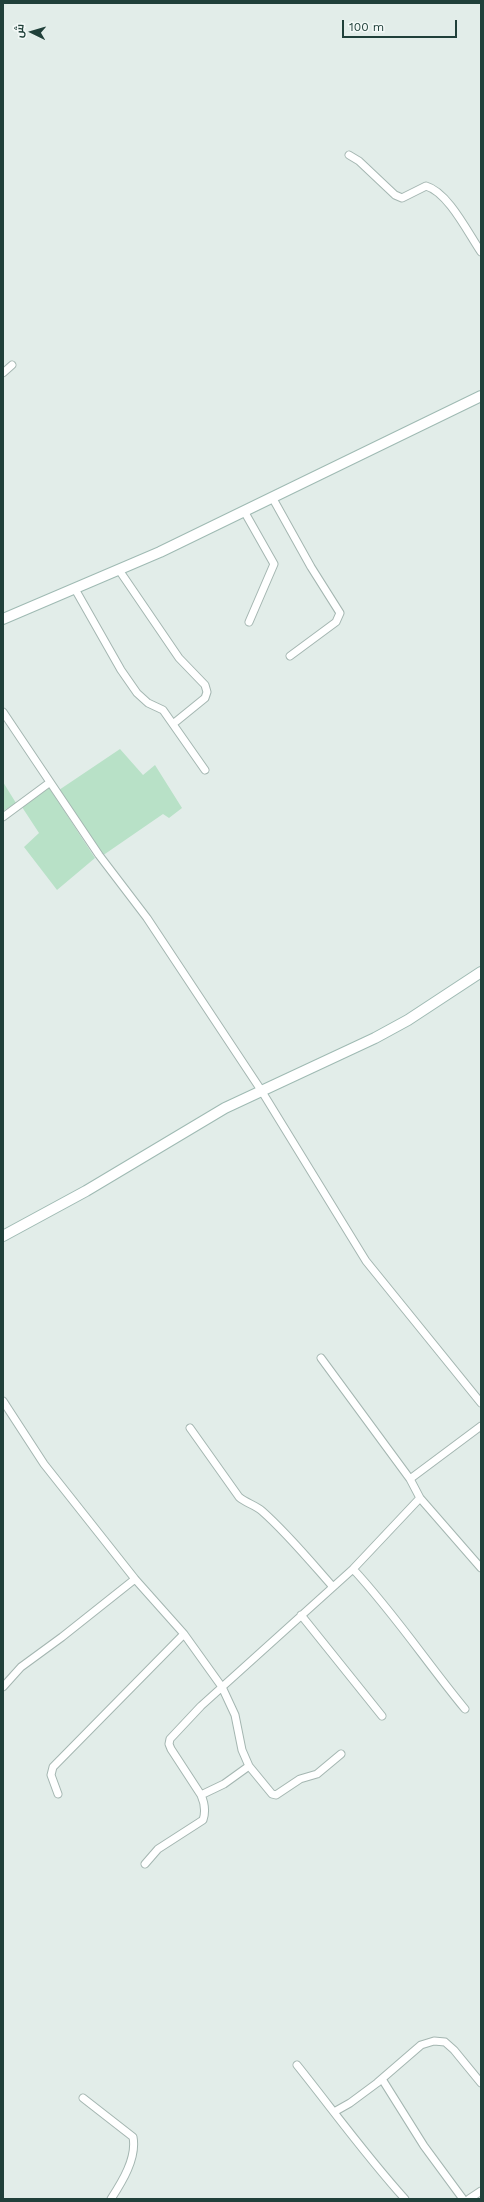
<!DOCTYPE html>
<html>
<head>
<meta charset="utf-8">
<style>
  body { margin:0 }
  #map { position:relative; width:484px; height:2202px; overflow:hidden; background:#e2ede9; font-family:"Work Sans",Cairo,sans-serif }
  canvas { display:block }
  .frame { position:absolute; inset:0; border:4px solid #20403a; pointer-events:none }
  .north { position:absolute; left:12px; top:12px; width:40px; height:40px; -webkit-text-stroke:3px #f3f9f7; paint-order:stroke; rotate:275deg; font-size:11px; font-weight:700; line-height:16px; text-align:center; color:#20403a }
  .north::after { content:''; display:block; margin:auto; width:14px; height:18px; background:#20403a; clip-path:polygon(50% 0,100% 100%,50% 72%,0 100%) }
  .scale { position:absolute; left:342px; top:20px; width:115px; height:18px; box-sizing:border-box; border:2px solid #20403a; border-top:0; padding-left:5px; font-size:12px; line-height:14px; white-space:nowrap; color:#20403a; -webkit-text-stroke:3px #f3f9f7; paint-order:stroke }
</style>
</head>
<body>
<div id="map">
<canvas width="484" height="2202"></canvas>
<div class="frame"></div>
<div class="north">ش</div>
<div class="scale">100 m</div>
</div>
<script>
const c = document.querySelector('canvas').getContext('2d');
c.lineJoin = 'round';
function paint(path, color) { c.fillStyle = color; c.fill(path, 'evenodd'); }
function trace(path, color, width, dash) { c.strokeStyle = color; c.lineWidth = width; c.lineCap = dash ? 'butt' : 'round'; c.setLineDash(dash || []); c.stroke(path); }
paint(new Path2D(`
  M 120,749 L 143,775 L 155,765 L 182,808 L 169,818 L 163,814 L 102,856 L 59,790 Z
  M 3,782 L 16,803 L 3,811 Z
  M 48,786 L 95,858 L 57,890 L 24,847 L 39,833 L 22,807 Z`), '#b8e1c7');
const street = new Path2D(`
  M 349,155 L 359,161 L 395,195 L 402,198 L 426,186 C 448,192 468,233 481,252
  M 3,373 L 12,365
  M 272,497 L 311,567 L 340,613 L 336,622 L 290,656
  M 244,511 L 274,564 L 249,622
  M 119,570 L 179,658 L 205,685 L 207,692 L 205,698 L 173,724
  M 75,589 L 121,670 L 137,693 L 148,703 L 163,710 L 205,770
  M 3,712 L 99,855 L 147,918 L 261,1090 L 366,1261 L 481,1403
  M 3,817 L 49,783
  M 321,1358 L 410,1479
  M 3,1401 L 44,1464 L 135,1579 L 184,1634 L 222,1687 L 235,1715 L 242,1750 L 249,1766 L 224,1784 L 201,1795
  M 190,1428 L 239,1497 C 246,1503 255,1505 262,1511 C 288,1534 310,1561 333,1587
  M 420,1498 L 481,1568
  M 353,1569 C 394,1613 427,1663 465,1709
  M 301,1615 L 382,1716
  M 3,1687 L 21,1667 L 62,1637 L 135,1579
  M 249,1766 L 272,1794 L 276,1795 L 300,1779 L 317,1774 L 341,1754
  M 58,1794 L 51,1775 L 53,1767 L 184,1634
  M 145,1864 L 158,1849 L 203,1820 C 206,1811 205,1804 201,1795 L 171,1749 L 169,1744 L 170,1739 L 201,1706 L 353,1569 L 420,1498 L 410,1479 L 481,1426
  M 297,2065 C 333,2110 366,2156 405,2199
  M 382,2079 L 424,2146 L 463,2199
  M 83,2098 L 133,2137 C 137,2158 122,2182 111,2199
  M 334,2112 L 350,2103 L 377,2083 L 421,2045 L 434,2041 L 445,2042 L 454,2050 L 481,2083
  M 469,2199 L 481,2191`);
const secondary = new Path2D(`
  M 3,619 L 160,552 L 481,396
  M 3,1236 L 86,1191 L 225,1108 L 375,1038 L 408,1020 L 481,972`);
trace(street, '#a4b6b1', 9);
trace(secondary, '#9fbab3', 12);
trace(street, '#fff', 7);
trace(secondary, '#fff', 10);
</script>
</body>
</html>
